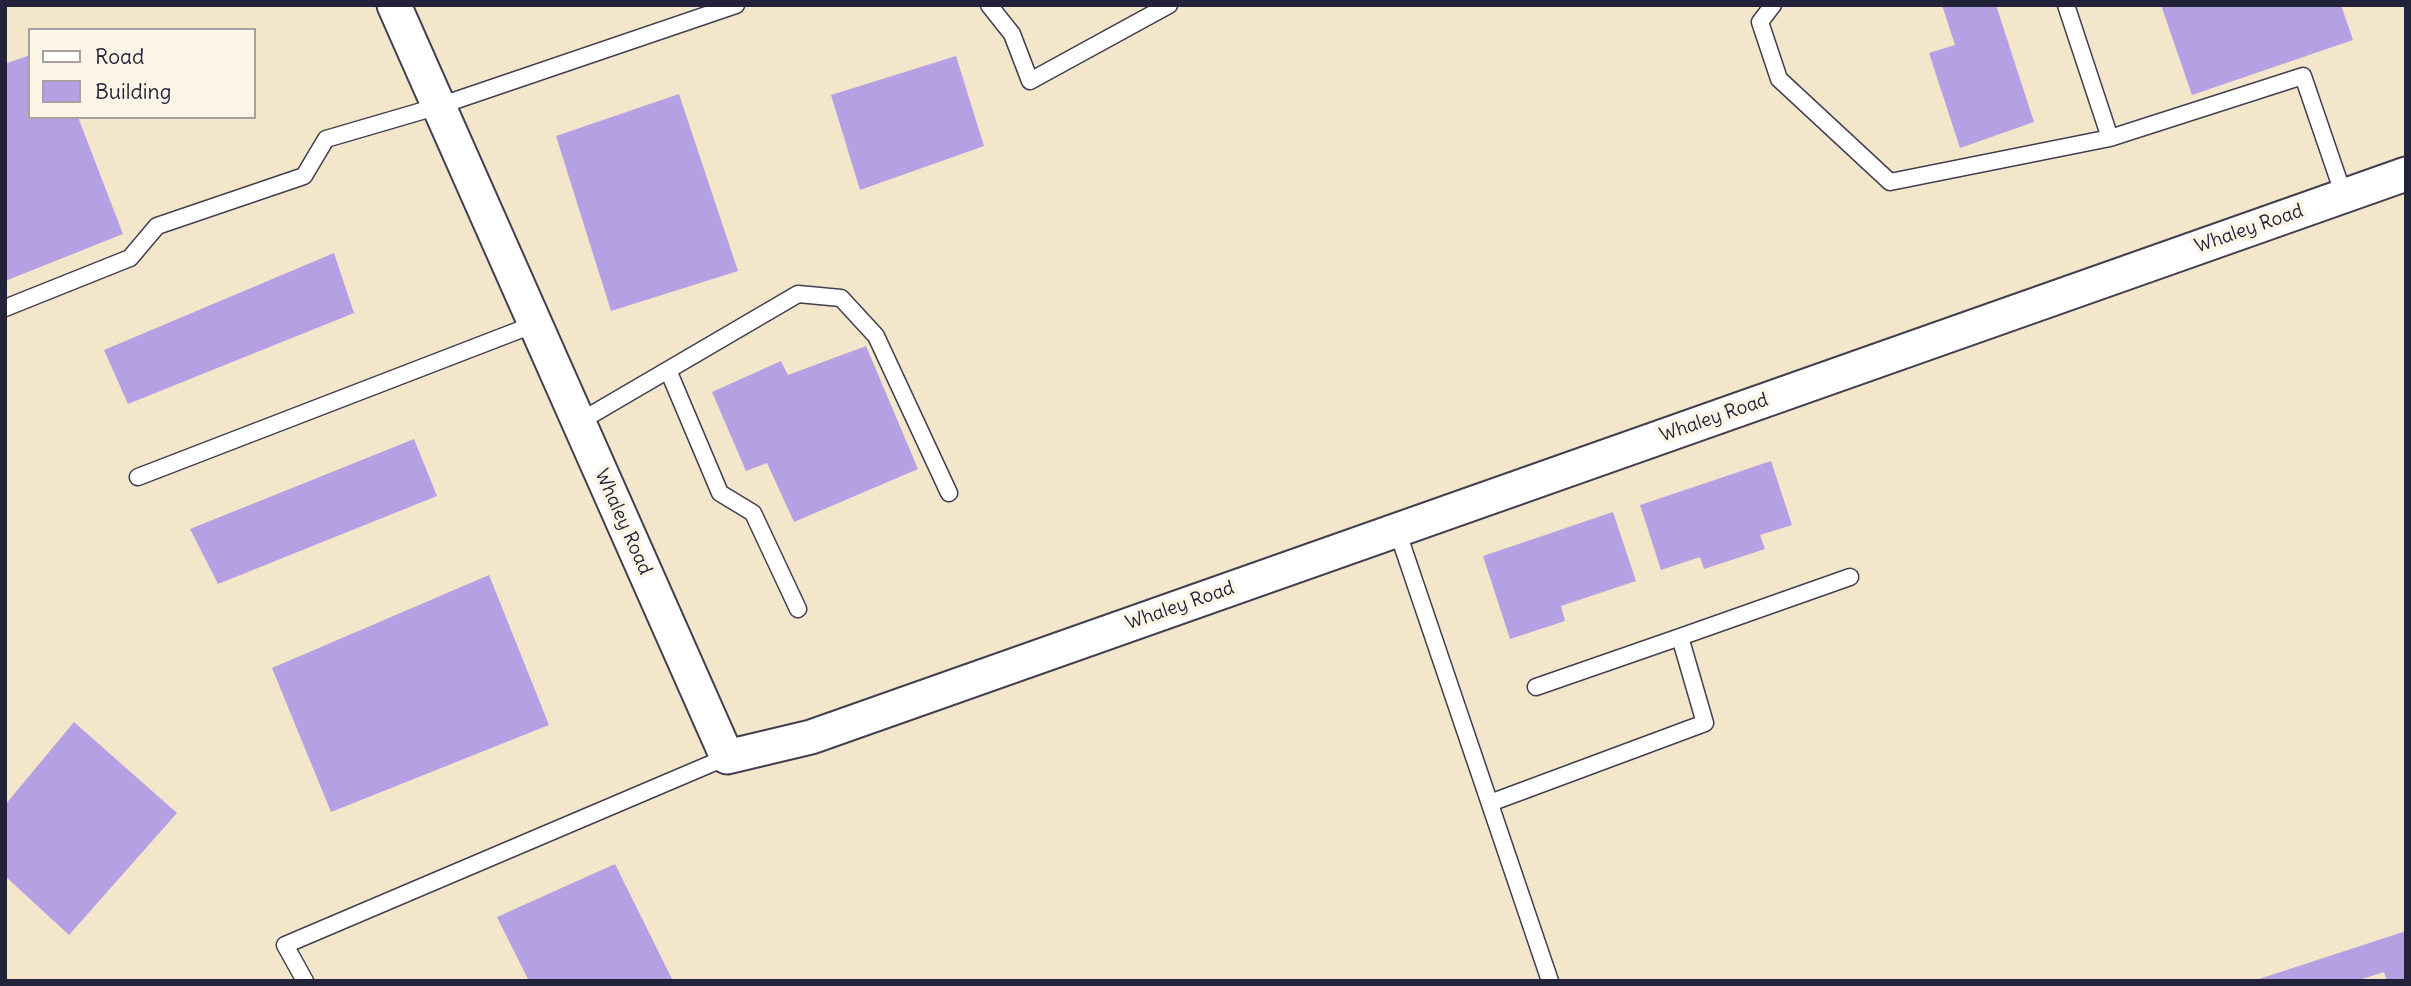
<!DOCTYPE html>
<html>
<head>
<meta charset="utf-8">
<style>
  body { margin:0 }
  #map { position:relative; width:2411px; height:986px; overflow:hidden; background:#f3e6ca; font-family:Delius,sans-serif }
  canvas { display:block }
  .frame { position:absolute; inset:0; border:7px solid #22223b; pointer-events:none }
  .legend { position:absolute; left:28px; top:28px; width:228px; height:91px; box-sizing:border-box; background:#fcf5e5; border:2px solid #a5a1a1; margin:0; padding:9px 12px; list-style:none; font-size:21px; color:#22223b }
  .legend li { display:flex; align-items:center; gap:14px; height:35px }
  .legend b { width:35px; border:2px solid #a5a1a1 }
</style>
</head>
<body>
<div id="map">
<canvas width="2411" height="986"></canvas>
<div class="frame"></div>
<ul class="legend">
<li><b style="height:9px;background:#fff"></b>Road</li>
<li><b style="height:19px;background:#b6a0e4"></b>Building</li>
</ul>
</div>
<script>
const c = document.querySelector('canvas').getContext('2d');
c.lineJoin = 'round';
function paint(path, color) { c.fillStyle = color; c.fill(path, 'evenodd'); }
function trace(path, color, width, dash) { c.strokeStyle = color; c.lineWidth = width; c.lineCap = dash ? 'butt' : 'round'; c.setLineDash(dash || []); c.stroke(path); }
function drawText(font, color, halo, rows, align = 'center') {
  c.font = font + ' Delius,sans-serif'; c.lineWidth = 7; c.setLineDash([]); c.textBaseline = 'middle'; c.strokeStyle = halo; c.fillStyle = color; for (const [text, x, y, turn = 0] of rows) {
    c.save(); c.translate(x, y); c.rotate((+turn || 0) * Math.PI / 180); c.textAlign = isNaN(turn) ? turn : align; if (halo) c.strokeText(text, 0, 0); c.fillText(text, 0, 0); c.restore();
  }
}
paint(new Path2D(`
  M 1942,5 L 1996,5 L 2034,122 L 1960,148 L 1929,53 L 1955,45 Z
  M 2161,5 L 2341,5 L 2353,40 L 2192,95 Z
  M 30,55 L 30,117 L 78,117 L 123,234 L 5,281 L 5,64 Z
  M 956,56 L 984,146 L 860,190 L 831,95 Z
  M 679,94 L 738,271 L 611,311 L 556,136 Z
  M 334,253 L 354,313 L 128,404 L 104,350 Z
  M 866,346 L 918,469 L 794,522 L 767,463 L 746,471 L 712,392 L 781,361 L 788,375 Z
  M 414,439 L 437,496 L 218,584 L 190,529 Z
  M 1771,461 L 1792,525 L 1760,535 L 1765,549 L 1704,569 L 1700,557 L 1661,570 L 1640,505 Z
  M 1613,512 L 1636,581 L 1561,606 L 1565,621 L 1510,639 L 1483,556 Z
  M 489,575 L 549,725 L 331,812 L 272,668 Z
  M 74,722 L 177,813 L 69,935 L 5,876 L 5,805 Z
  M 615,864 L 673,981 L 529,981 L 497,917 Z
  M 2406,931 L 2406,981 L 2387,981 L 2384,972 L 2356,981 L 2253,981 Z`), '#b6a0e4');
const service = new Path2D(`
  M 989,5 L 1012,34 L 1030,81 L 1169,5
  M 1773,5 L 1760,22 L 1779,79 L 1890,182 L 2110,138
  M 2066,5 L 2110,138 L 2303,76 L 2344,196
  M 5,308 L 130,258 L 157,226 L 304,176 L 326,139 L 439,106 L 736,5
  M 668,370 L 720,493 L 753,513 L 798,609
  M 579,422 L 798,294 L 841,298 L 876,336 L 949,493
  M 138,477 L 535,324
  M 1397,530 L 1550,981
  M 1680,637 L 1850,577
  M 1490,803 L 1705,723 L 1680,637 L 1536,687
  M 305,981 L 285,945 L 727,757`);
const minor = new Path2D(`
  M 394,5 L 727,757 L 811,737 L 2406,174`);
trace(service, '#413f50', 19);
trace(minor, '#413f50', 37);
trace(service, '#fff', 16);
trace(minor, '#fff', 33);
drawText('19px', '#22223b', '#fcf5e5', [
  ["Whaley Road",2249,229,-19],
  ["Whaley Road",1714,418,-19],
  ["Whaley Road",623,522,66],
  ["Whaley Road",1180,606,-19]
]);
</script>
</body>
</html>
